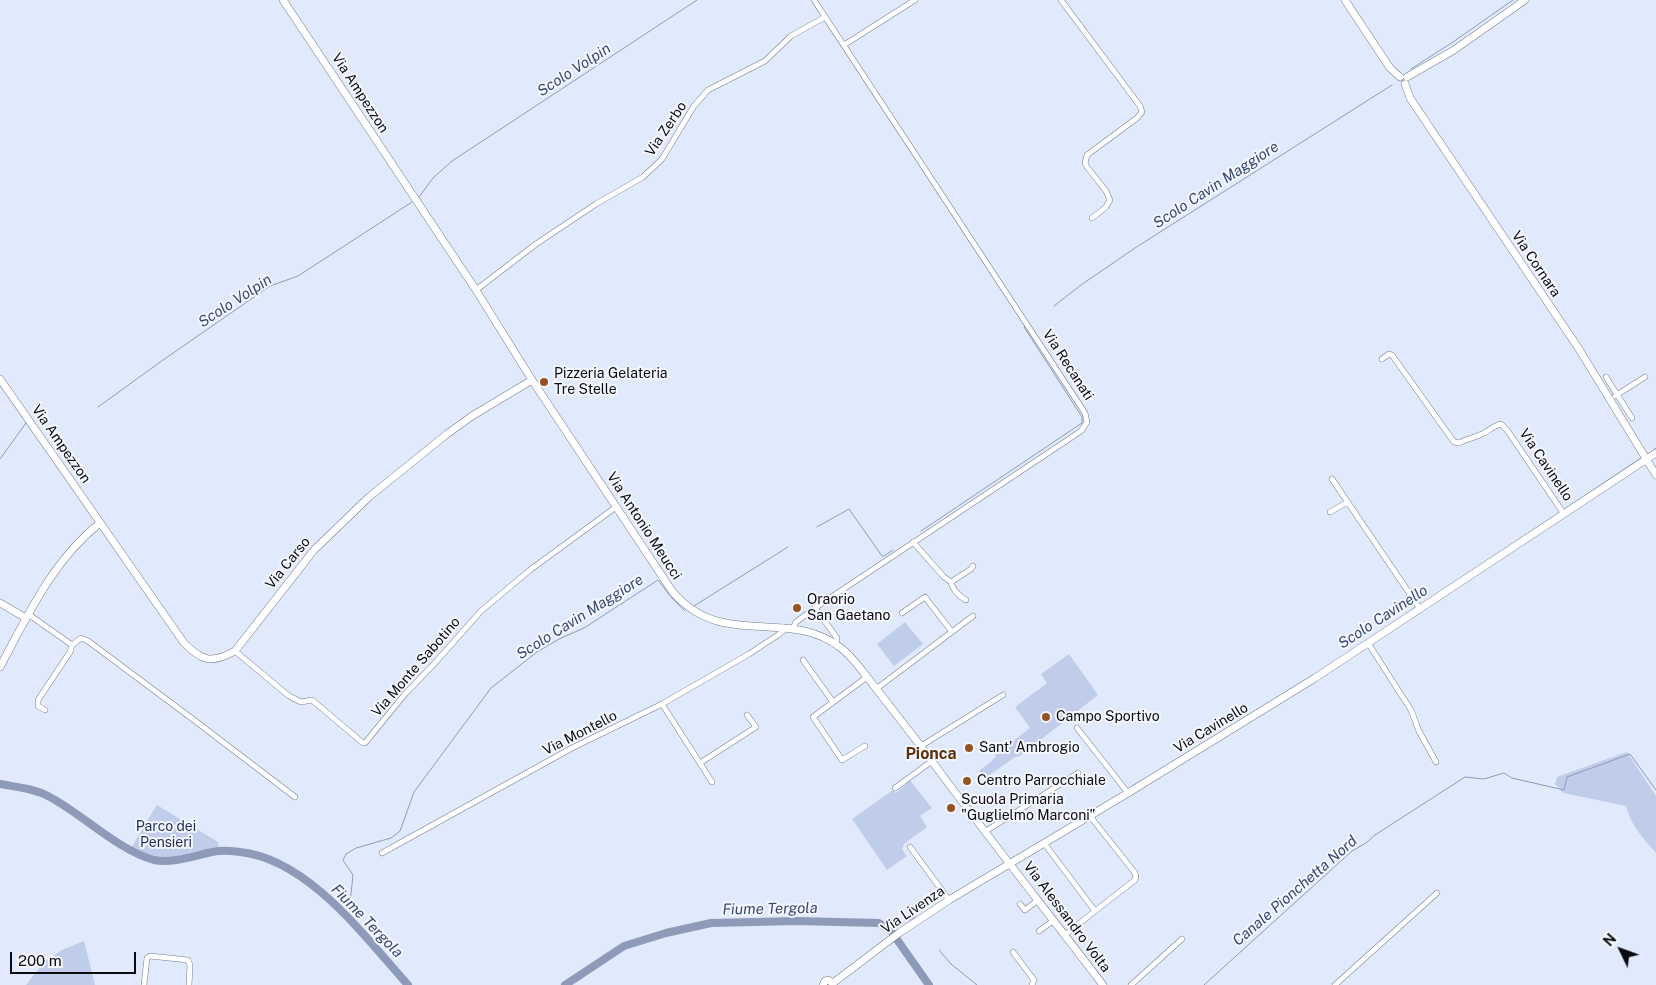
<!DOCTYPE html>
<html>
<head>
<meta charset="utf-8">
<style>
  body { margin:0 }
  #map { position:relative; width:1656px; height:985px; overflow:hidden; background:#e1eafc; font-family:"Public Sans",sans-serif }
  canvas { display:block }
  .north { position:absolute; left:1596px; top:925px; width:50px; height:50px; -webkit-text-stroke:4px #f4f7fe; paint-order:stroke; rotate:312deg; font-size:14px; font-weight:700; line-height:20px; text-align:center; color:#090b11 }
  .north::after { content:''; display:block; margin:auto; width:18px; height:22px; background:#090b11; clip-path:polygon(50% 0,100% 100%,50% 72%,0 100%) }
  .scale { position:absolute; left:10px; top:952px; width:126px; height:22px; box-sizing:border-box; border:2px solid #090b11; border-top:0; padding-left:6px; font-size:15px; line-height:18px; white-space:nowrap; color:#090b11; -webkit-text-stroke:4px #f4f7fe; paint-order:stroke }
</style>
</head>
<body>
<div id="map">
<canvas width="1656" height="985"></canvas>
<div class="north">N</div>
<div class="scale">200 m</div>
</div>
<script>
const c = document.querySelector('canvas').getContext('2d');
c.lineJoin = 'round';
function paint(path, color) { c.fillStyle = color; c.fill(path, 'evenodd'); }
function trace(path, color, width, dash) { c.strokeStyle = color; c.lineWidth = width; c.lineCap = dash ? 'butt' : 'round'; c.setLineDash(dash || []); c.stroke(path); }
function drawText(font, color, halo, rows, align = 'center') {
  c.font = font + ' "Public Sans",sans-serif'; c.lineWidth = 4; c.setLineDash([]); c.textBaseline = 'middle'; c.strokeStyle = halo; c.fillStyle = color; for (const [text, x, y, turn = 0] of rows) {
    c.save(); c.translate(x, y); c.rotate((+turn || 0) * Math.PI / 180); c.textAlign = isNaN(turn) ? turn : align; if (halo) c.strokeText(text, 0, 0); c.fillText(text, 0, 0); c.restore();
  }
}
paint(new Path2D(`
  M 905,622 L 923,644 L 894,666 L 877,644 Z
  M 1069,654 L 1098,695 L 1020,756 L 1015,757 L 984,779 L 979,771 L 992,761 L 992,760 L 996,757 L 995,755 L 1030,728 L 1015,707 L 1047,683 L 1041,674 Z
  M 1627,752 L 1656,796 L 1656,853 C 1643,838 1631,826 1626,806 L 1563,793 L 1555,784 L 1557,777 Z
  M 909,779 L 932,808 L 920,816 L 927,827 L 904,844 L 902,849 L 907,856 L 887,870 L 852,819 L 893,790 L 896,793 L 907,784 L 905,782 Z
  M 157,805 L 218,842 L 219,850 L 180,858 L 154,858 L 131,848 Z
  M 84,941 L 95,985 L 26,985 L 45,961 L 62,950 Z`), '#bfcdeb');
trace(new Path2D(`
  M 1411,69 L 1453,42 L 1513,0
  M 419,197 L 433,178 L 452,161 L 697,0
  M 1054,306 L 1081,285 L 1135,248 L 1392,85
  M 98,407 L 163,360 L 270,286 L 298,276 L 412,202
  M 1647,455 L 1656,448
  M 0,459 L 26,423
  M 1563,510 L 1641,458
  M 817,527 L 849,509 L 882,556 L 884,556 L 893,550
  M 921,531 L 1082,423 L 1082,417 L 1024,327 L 1025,326
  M 1420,605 L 1560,512
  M 694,606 L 788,547
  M 1405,615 L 1416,607
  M 1131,787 L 1137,783
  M 350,903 L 353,875 L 343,860 L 346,854 L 356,848 L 391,838 L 400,831 L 414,792 L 491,688 L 537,652 L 559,639 L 584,628 L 658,580 L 671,597 L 685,611
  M 343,912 L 345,910
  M 905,922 L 916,917
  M 892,932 L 893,931
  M 939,950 L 951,964 L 977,985
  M 1204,985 L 1352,851 L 1366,843 L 1375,835 L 1465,777 L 1484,779 L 1504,773 L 1512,778 L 1564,790 L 1567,777 L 1630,754 L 1656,790`), '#8d9bb9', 1);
trace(new Path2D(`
  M 0,784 C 16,787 33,788 48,796 C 81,813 119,851 154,860 C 175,864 198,854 218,851 C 225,850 233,851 240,852 C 308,859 365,937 408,985
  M 565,985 L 624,946 L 666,933 L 711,923 L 797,921 L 879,923 L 891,931 L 929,985`), '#8d9bb9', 8);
const street = new Path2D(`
  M 1061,0 L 1140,106 L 1142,112 L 1137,118 L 1087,155 L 1085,163 L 1087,167 L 1106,191 L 1110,200 L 1106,207 L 1092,218
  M 844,45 L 915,0
  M 476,290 L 536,244 L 596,204 L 643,177 L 662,159 L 694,106 L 708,90 L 765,61 L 791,36 L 825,17
  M 1382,359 L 1389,354 L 1392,355 L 1454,442 L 1459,443 C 1468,438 1474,438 1482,434 C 1489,431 1493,426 1501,424 L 1507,430 L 1564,514
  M 1606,377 L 1632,418
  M 1615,396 L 1645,377
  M 1332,479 L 1420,609
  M 1330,512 L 1348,502
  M 913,542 L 944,577 L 951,582 C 952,589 960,597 966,600
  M 951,582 L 971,569 L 973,566
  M 815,608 L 837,638 L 836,644
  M 902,613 L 925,597 L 952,632
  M 28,614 L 72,645 L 81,638 L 88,641 L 194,720 L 295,797
  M 793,628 L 796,622 L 815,608 L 1081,431 L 1087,422 L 1085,413 L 814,0
  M 1368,643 L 1411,710 L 1419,731 L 1436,762
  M 235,651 L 289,696 L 301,702 L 312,700 L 363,743 L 365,743 L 405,694 L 434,664 L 481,611 L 530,570 L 616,507
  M 803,660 L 833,702
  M 876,689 L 973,616
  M 662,704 L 712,782
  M 45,710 L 38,706 L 38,700 L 70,652 L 72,645
  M 1077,728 L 1128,793
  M 865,746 L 842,760 L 813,717 L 867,677
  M 921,746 L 1003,695
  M 700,763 L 756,727 L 747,715
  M 895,788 L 932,761
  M 1090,816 L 1135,873 L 1136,877 L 1135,880 L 1095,911
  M 986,831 L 1078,773
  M 1044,843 L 1095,911 L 1065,935
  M 910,847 L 949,900
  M 382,853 L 572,748 L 662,704 L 749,654 L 778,635 L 783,631 L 783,627
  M 1020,904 L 1025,910 L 1038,900
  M 1039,931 L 1054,920
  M 1013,952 L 1034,980 L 1032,985
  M 144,985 L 147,958 L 150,956 L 188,960 L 190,965 L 189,985
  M 1131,985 L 1182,939
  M 1335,985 L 1437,893`);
const secondary = new Path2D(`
  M 283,0 L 476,290 L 532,380 L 672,591 C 722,651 787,606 841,648 C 853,657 862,671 871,682 C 891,708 912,734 931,760 C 987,836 1046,910 1103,985
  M 1345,0 L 1390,68 L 1400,77
  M 1407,77 L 1454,50 L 1525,0
  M 1405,84 L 1410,98 L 1579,349 L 1656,475
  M 0,379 L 184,643 C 202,661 211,664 235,651 L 314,550 L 369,497 L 447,434 L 472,416 L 532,380
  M 0,603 L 26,618
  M 0,667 C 28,615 53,560 100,523
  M 833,983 L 899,933 L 949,900 L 1128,793 L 1315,678 L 1656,453
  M 823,985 L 825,981 L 828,980 L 833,983`);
trace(street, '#737b8b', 6);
trace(secondary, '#737b8b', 8);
trace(street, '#fff', 5);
trace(secondary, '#fff', 7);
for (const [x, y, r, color] of [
  [544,382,5,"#94531f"],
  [797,608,5,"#94531f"],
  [1046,717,5,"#94531f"],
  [969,748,5,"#94531f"],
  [967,781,5,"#94531f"],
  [951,808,5,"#94531f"]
]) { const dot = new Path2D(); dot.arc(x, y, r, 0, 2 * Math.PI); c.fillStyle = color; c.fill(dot); trace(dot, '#f4f7fe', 2); }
drawText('14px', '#090b11', '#f4f7fe', [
  ["Via Ampezzon",360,93,57],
  ["Via Zerbo",666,129,-56],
  ["Via Cornara",1536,264,56],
  ["Via Recanati",1068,365,57],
  ["Via Ampezzon",61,444,55],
  ["Via Cavinello",1546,465,56],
  ["Via Antonio Meucci",644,526,57],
  ["Via Carso",288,563,-51],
  ["Via Monte Sabotino",416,667,-49],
  ["Via Cavinello",1211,728,-31],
  ["Via Montello",580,733,-27],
  ["Via Livenza",913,910,-34],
  ["Via Alessandro Volta",1067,917,53]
]);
drawText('14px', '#090b11', '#f4f7fe', [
  ["Pizzeria Gelateria",554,374],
  ["Tre Stelle",554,390],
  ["Oraorio",807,600],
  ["San Gaetano",807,616],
  ["Campo Sportivo",1056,717],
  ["Sant' Ambrogio",979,748],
  ["Centro Parrocchiale",977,781],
  ["Scuola Primaria",961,800],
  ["\"Guglielmo Marconi\"",961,816]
], 'left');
drawText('14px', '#1b2c55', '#f4f7fe', [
  ["Parco dei",166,827],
  ["Pensieri",166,843]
]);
drawText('italic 15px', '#354974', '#f4f7fe', [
  ["Scolo Volpin",574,70,-33],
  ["Scolo Cavin Maggiore",1216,185,-33],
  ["Scolo Volpin",235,301,-33],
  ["Scolo Cavin Maggiore",580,617,-32],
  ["Scolo Cavinello",1383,617,-33],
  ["Canale Pionchetta Nord",1295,891,-41],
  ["Fiume Tergola",770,909,-1],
  ["Fiume Tergola",367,921,46]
]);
drawText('bold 16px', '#5d310c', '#f4f7fe', [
  ["Pionca",931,754]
]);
</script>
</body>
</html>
